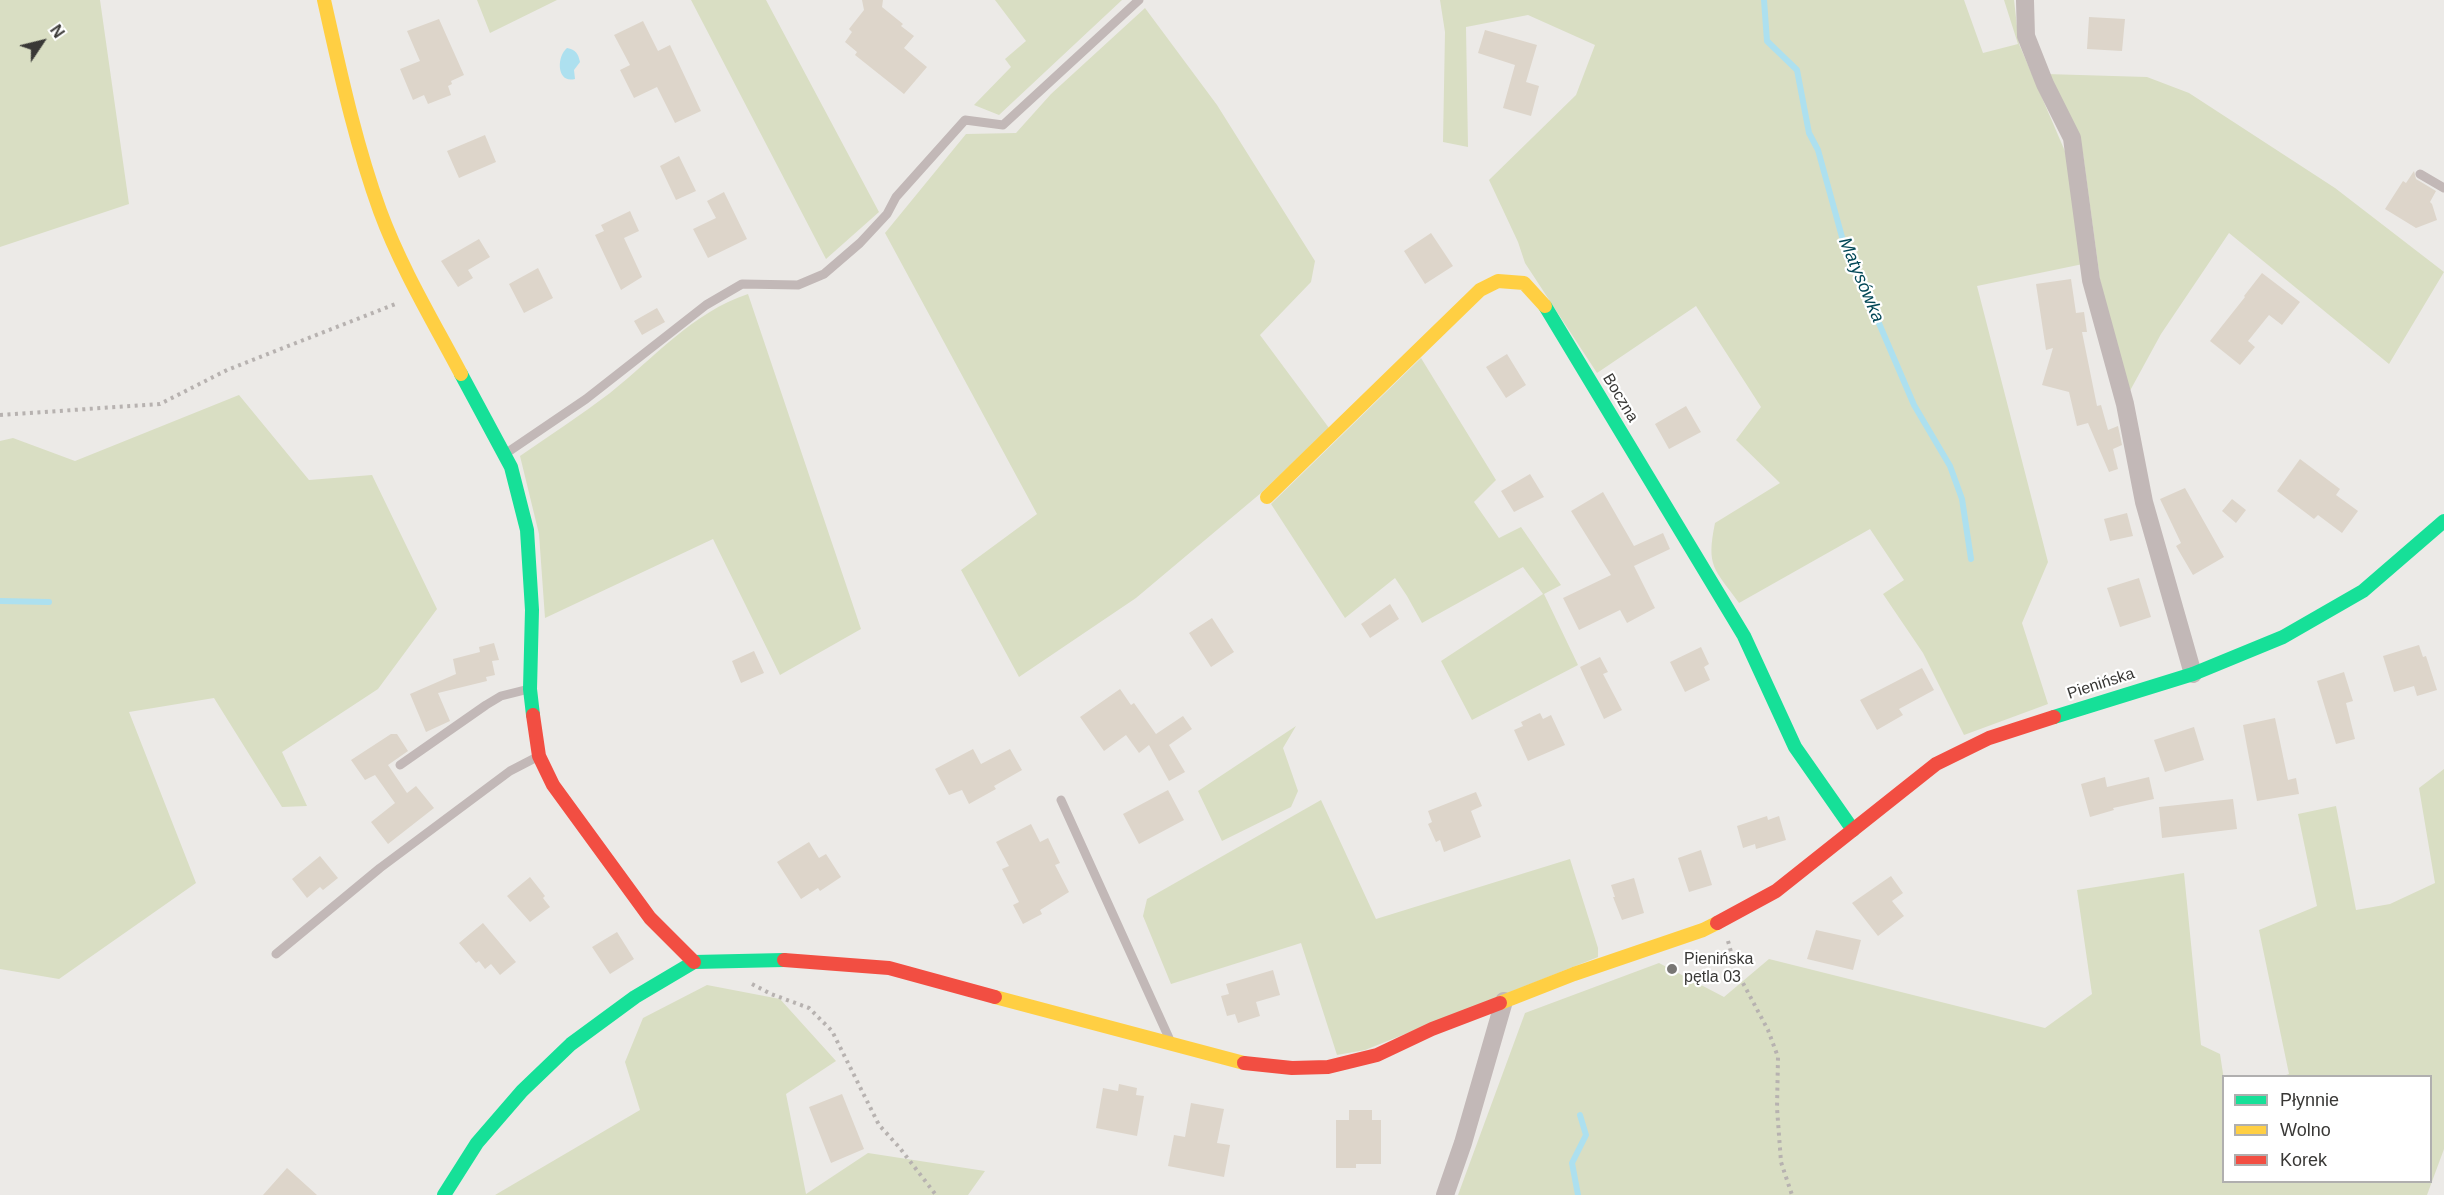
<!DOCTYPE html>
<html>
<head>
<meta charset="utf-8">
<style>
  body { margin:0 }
  #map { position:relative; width:2444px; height:1195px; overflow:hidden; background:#eceae7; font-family:Helvetica,sans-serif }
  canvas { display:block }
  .legend { position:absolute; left:2222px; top:1075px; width:210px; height:108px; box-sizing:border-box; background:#fff; border:2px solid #b0afaf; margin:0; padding:8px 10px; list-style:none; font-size:18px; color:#393836 }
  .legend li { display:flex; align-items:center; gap:12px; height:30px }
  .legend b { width:30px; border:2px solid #b0afaf }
  .north { position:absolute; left:12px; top:12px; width:60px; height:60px; -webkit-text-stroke:4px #fff; paint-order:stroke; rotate:55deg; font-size:16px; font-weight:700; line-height:24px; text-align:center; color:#393836 }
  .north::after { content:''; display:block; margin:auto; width:21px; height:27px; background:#393836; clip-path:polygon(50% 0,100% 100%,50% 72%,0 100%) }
</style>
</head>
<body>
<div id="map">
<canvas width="2444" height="1195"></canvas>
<ul class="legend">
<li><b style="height:8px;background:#16e098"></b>Płynnie</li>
<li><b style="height:8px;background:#ffcf43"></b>Wolno</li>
<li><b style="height:8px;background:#f24e42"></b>Korek</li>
</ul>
<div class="north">N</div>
</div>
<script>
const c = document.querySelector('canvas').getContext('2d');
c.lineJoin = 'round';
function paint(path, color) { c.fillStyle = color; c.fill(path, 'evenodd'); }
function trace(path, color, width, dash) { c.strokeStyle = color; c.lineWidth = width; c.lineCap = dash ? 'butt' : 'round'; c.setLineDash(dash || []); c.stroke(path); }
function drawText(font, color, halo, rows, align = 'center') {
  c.font = font + ' Helvetica,sans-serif'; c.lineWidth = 4.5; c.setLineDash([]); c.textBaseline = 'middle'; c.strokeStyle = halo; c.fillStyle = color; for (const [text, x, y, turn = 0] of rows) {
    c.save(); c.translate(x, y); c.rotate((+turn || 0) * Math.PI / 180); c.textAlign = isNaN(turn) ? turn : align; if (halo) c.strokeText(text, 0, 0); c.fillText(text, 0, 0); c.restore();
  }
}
paint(new Path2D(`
  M 0,0 L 100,0 L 129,204 L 0,247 Z
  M 477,0 L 557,0 L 490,33 Z
  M 691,0 L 766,0 L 879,212 L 826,259 Z
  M 995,0 L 1122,0 L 999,115 L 974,105 L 1011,67 L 1005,59 L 1026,41 Z
  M 1440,0 L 1964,0 L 1983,53 L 2018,44 L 2004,0 L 2014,0 L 2019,44 L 2067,156 L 2083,264 L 1977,286 L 2048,562 L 2022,623 L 2048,704 L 1964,735 L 1923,653 L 1883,594 L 1904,580 L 1870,529 L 1739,603 C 1714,568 1706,567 1715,523 L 1780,483 L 1736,440 L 1761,407 L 1696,306 L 1597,373 L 1525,263 L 1518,242 L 1489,180 L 1576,95 L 1595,45 L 1528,15 L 1466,27 L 1468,147 L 1443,142 L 1445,32 Z
  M 1145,8 L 1217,105 L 1315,261 L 1311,282 L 1260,335 L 1329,428 L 1261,493 L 1136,598 L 1019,677 L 961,570 L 1037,514 L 885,233 L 966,134 L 1016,133 L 1051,94 Z
  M 2046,74 L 2147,77 L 2189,93 L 2335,188 L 2444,272 L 2389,364 L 2229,233 L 2161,334 L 2126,398 L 2100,280 L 2083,154 L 2078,133 Z
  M 748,294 L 861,629 L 780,675 L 713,539 L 545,618 L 539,534 L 520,456 C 550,435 581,415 610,393 C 654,358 693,312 748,294 Z
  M 1421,358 L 1496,480 L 1474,502 L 1499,538 L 1521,527 L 1561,585 L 1544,594 L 1578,665 L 1472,720 L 1441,661 L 1543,594 L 1523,567 L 1422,623 L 1407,596 L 1395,578 L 1345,618 L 1271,504 Z
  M 239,395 L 309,480 L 372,475 L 437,609 L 378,689 L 282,752 L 307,806 L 282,807 L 214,698 L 129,712 L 196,883 L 59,979 L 0,969 L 0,441 L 13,438 L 75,461 Z
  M 1296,726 L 1283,748 L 1298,791 L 1291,807 L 1222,841 L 1198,791 Z
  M 2444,769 L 2444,1149 L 2427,1195 L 1458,1195 L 1525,1013 L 1659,963 L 1724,997 L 1769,959 L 2045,1028 L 2092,994 L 2077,890 L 2184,873 L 2201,1045 L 2220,1054 L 2224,1080 L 2224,1182 L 2430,1182 L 2430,1076 L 2283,1076 L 2289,1074 L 2259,930 L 2317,906 L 2298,814 L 2336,806 L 2356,910 L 2390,904 L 2435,883 L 2419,788 Z
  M 1321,800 L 1376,919 L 1570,859 L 1598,948 L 1598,957 L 1365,1050 L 1337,1055 L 1301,943 L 1171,984 L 1143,916 L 1147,899 Z
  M 707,985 L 780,999 L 836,1061 L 786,1094 L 806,1194 L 868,1153 L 985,1171 L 968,1195 L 495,1195 L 640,1110 L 625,1062 L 643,1018 Z`), '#d9dec3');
paint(new Path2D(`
  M 567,48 C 576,50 578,53 580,62 L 574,70 L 575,79 C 557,84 556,57 567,48 Z`), '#ade0ef');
trace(new Path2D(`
  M 1764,0 L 1767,41 L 1797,70 L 1809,133 L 1818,150 L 1842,237 L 1914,405 L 1950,466 L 1962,499 L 1971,559
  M 0,601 L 49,602
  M 1578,1195 L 1572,1163 L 1586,1135 L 1580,1115`), '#ade0ef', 6);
paint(new Path2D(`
  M 862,0 L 883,0 L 882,7 L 903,24 L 901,26 L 914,36 L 904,48 L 927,67 L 904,94 L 855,55 L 857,52 L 845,42 L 852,32 L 849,29 L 864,10 Z
  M 2089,17 L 2125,19 L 2122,51 L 2087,49 Z
  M 439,19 L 464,75 L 451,81 L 452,84 L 448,86 L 451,95 L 428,104 L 424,95 L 413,100 L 400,69 L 420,61 L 407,31 Z
  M 643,21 L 658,51 L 670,45 L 701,111 L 675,123 L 657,87 L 634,98 L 620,70 L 630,65 L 614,35 Z
  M 1485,30 L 1537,45 L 1526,82 L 1539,86 L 1531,116 L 1503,108 L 1515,65 L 1478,53 Z
  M 485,135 L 496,162 L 459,178 L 447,151 Z
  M 679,156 L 696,191 L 676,200 L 660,166 Z
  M 2414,171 L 2416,179 L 2436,191 L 2430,202 L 2432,204 L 2437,220 L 2416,228 L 2385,209 L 2403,181 L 2406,183 Z
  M 724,192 L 747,239 L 708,258 L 693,229 L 716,218 L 707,201 Z
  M 630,211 L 639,231 L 624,238 L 642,277 L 621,290 L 595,235 L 604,231 L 601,225 Z
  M 1431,233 L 1453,266 L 1425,284 L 1404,251 Z
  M 479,239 L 490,257 L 468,270 L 473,278 L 458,287 L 441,261 Z
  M 538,268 L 553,298 L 524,313 L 509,284 Z
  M 2262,273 L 2300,302 L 2282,325 L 2269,315 L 2248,341 L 2255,347 L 2240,365 L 2210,341 L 2245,297 L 2244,296 Z
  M 2071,279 L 2076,313 L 2084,312 L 2087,332 L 2082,332 L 2097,406 L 2101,405 L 2108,430 L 2118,426 L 2122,445 L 2113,449 L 2118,469 L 2109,472 L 2088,423 L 2077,426 L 2069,392 L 2042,385 L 2053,348 L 2046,350 L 2036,284 Z
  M 657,308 L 665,322 L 642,335 L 634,321 Z
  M 1507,354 L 1526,385 L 1506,398 L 1486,367 Z
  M 1686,406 L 1701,432 L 1669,449 L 1655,424 Z
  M 2300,459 L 2340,489 L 2336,495 L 2358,511 L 2342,533 L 2318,515 L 2314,519 L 2277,491 Z
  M 1530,474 L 1544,497 L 1514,512 L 1501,491 Z
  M 2185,488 L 2224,557 L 2193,575 L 2176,546 L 2181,543 L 2160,499 Z
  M 1603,492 L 1634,546 L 1663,533 L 1670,549 L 1634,566 L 1655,608 L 1627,623 L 1620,610 L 1579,630 L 1563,598 L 1611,575 L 1571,511 Z
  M 2232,499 L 2246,510 L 2236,523 L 2222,511 Z
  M 2127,513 L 2133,536 L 2110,541 L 2104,519 Z
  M 2139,578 L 2151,617 L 2120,627 L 2107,588 Z
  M 1390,604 L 1399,619 L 1370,638 L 1361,624 Z
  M 1212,618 L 1234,652 L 1211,667 L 1189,633 Z
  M 494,643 L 499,660 L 492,661 L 495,675 L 486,677 L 487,681 L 438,693 L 450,721 L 426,732 L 410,694 L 456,674 L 453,659 L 480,652 L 479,647 Z
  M 2419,645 L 2423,657 L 2426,656 L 2437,690 L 2417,696 L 2414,686 L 2394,692 L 2383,656 Z
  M 1701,647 L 1709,664 L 1704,667 L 1710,680 L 1685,692 L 1670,662 Z
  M 754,651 L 764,673 L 741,683 L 732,661 Z
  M 1600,657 L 1608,672 L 1603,674 L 1622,710 L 1604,719 L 1580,667 Z
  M 1922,668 L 1934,690 L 1899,709 L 1903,715 L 1877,730 L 1860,700 Z
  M 2344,672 L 2353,701 L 2346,703 L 2355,739 L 2336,744 L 2317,681 Z
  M 1120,689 L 1131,705 L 1134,703 L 1156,734 L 1183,716 L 1192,729 L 1169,745 L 1185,772 L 1169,781 L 1149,745 L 1139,753 L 1126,735 L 1104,751 L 1080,717 Z
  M 1540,713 L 1543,719 L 1551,715 L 1565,745 L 1528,761 L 1514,730 L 1523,726 L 1521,722 Z
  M 2275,718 L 2288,780 L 2296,778 L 2299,794 L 2257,801 L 2243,725 Z
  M 2194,727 L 2204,760 L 2165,772 L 2154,740 Z
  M 391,734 L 397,734 L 408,751 L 388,765 L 407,793 L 416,786 L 434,808 L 388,844 L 371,822 L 395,803 L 375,775 L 365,780 L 351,760 Z
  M 973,749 L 981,764 L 1010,749 L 1022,770 L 994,786 L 996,789 L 969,804 L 962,790 L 949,795 L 935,769 Z
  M 2105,777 L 2107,787 L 2149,777 L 2154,799 L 2113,808 L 2114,810 L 2090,817 L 2081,784 Z
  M 1168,790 L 1184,820 L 1139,844 L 1123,814 Z
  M 1476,792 L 1482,806 L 1471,811 L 1481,837 L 1444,852 L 1440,840 L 1436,842 L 1428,824 L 1432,822 L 1428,811 Z
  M 2233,799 L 2237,829 L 2162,838 L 2159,807 Z
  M 1767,816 L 1768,820 L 1779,816 L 1786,840 L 1756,849 L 1755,844 L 1743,848 L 1737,826 Z
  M 1031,824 L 1040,842 L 1048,838 L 1060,863 L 1055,865 L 1069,892 L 1040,910 L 1042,914 L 1023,924 L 1013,905 L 1019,902 L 1002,869 L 1009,866 L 996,842 Z
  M 809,842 L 819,858 L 826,854 L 841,877 L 820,891 L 818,888 L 801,899 L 777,862 Z
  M 1701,850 L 1712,885 L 1689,892 L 1678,858 Z
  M 320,856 L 338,878 L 323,890 L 320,887 L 307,898 L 292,879 Z
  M 1891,876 L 1903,893 L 1892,901 L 1904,916 L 1878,936 L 1852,903 Z
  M 530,877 L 545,896 L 543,898 L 550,907 L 530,922 L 507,896 Z
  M 1634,878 L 1644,913 L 1622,920 L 1613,897 L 1615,897 L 1611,885 Z
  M 483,923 L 516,962 L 500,975 L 491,964 L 485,969 L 479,961 L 476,963 L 459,943 Z
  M 1816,930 L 1861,940 L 1853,970 L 1807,959 Z
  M 617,932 L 634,959 L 610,974 L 592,947 Z
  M 1273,970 L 1280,995 L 1256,1002 L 1260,1016 L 1238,1023 L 1235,1014 L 1227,1016 L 1221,996 L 1229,994 L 1226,984 Z
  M 1119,1084 L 1137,1088 L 1136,1095 L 1144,1096 L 1137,1136 L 1096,1128 L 1103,1088 L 1118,1091 Z
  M 842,1094 L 864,1149 L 831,1163 L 809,1107 Z
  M 1191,1103 L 1224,1109 L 1217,1143 L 1230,1145 L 1224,1177 L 1168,1166 L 1174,1135 L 1185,1137 Z
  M 1349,1110 L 1372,1110 L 1372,1120 L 1381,1120 L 1381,1164 L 1356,1164 L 1356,1168 L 1336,1168 L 1336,1120 L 1349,1120 Z
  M 287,1168 L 317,1195 L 263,1195 Z`), '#ddd5ca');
trace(new Path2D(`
  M 0,415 L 160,404 L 227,370 L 398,303
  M 1728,941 L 1736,970 L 1768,1030 L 1778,1057 L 1777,1108 L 1781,1162 L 1792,1195
  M 752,984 L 771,994 L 809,1008 L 832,1031 L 879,1125 L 899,1147 L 936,1195`), '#b7b2b0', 4, [3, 4.5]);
trace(new Path2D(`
  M 2420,174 L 2444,188
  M 505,454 L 586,399 L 706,305 L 742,284 L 798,285 L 824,274 L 860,243 L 887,214 L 896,197 L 965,120 L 1003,125 L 1139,0
  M 400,765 L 486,705 L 501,696 L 529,689
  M 1061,800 L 1169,1038
  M 276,954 L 380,868 L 510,771 L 537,757`), '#c2b8b7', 9);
trace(new Path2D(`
  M 2025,1 L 2026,36 L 2045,84 L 2072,138 L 2091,280 L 2125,404 L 2144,502 L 2193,674
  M 1445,1195 L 1463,1143 L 1504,1001`), '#c2b8b7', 18);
trace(new Path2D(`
  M 1545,306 L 1744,636 L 1795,747 L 1853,830
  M 461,374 L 511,467 L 527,530 L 532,610 L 530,689 L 533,715
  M 2054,717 L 2193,674 L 2283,637 L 2363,591 L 2444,521
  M 444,1195 L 477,1143 L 522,1091 L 571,1044 L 635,997 L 694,962 L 784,960`), '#16e098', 14);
trace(new Path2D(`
  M 324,0 C 340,71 355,142 380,211 C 401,268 433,321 461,374
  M 1267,497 L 1480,290 L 1498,281 L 1524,283 L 1545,306
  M 995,997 L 1244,1063
  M 1500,1003 L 1574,974 L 1703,930 L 1717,923`), '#ffcf43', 14);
trace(new Path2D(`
  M 533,715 L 539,756 L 553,785 L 650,918 L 694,962
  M 1717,923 L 1776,891 L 1936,764 L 1989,738 L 2054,717
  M 784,960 L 889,968 L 995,997
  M 1244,1063 L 1292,1068 L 1328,1067 L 1377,1055 L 1432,1029 L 1500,1003`), '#f24e42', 14);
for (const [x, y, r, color] of [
  [1672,969,6,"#787674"]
]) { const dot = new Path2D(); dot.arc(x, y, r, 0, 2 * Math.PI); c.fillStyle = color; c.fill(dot); trace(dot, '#fff', 2); }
drawText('16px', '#393836', '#fff', [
  ["Boczna",1620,398,59],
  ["Pienińska",2101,684,-18]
]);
drawText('16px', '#393836', '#fff', [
  ["Pienińska",1684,960],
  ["pętla 03",1684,978]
], 'left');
drawText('italic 18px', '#024756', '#fff', [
  ["Matysówka",1861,280,67]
]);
</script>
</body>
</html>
